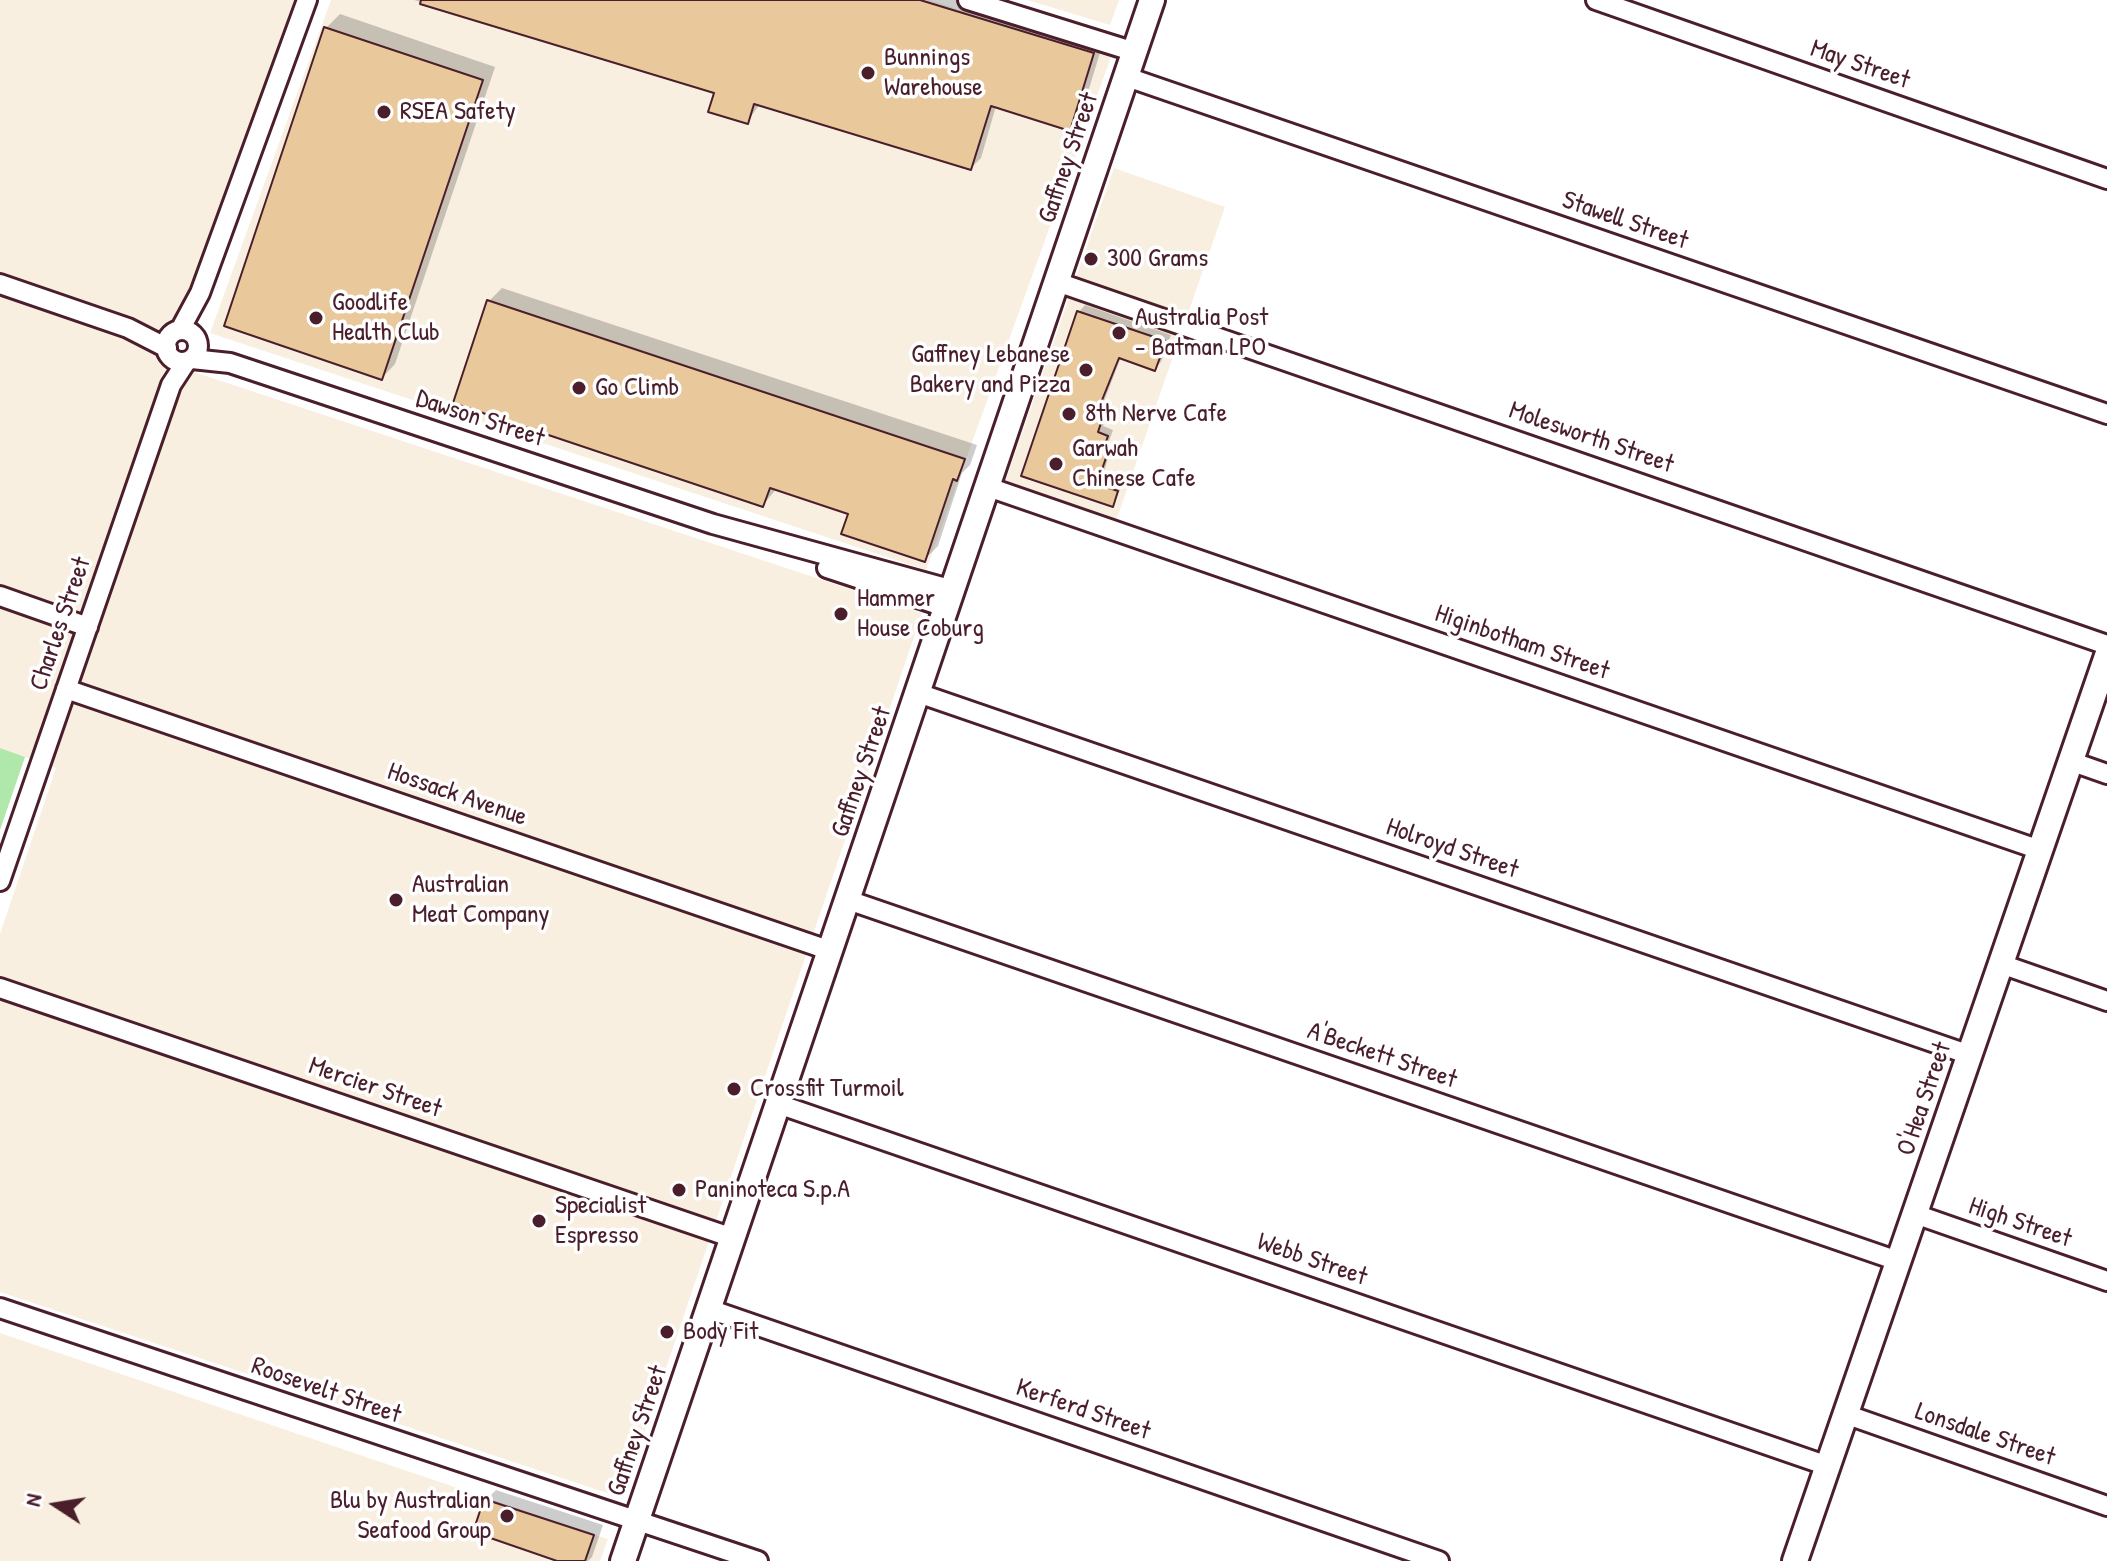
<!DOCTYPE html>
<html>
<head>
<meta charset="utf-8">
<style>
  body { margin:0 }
  #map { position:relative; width:2107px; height:1561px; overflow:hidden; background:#fff; font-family:"Patrick Hand",sans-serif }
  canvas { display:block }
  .north { position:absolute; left:16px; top:1465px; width:80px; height:80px; -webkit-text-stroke:6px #fff; paint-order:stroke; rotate:282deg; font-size:22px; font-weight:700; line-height:32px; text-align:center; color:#4a1f2b }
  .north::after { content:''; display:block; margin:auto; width:28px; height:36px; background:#4a1f2b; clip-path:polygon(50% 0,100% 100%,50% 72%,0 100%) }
</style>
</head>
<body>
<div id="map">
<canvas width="2107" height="1561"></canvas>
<div class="north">N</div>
</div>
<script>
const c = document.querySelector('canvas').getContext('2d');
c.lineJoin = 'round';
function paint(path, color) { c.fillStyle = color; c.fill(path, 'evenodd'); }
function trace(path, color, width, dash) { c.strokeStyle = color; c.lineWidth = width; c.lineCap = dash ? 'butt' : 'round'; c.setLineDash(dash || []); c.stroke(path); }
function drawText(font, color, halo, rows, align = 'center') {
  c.font = font + ' "Patrick Hand",sans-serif'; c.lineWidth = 7; c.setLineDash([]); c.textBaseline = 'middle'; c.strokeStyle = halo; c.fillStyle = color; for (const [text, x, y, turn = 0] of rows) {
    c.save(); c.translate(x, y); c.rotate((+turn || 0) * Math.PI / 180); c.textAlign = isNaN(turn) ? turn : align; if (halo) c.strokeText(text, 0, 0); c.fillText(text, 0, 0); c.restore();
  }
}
paint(new Path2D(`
  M 0,0 L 294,0 L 167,363 L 922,613 L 622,1498 L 0,1292 L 0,934 L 56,768 L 0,748 Z
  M 331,0 L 929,0 L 1111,57 L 926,570 L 210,333 Z
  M 1027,0 L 1119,0 L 1110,25 Z
  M 1114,168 L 1225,207 L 1116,521 L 1005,482 Z
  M 0,1333 L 608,1539 L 600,1561 L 0,1561 Z`), '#f8efe1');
paint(new Path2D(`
  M 0,748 L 25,757 L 0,830 Z`), '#b0e7aa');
paint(new Path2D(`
  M 414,0 L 962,0 L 1103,43 L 1080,118 L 1070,128 L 996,106 L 981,158 L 971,168 L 760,104 L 747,122 L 716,92 Z
  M 340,14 L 495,67 L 395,364 L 382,378 L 326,28 Z
  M 502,288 L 977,445 L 970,465 L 962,473 L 938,546 L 925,559 L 850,513 L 777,488 L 763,505 L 488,302 Z
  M 1085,305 L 1171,335 L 1161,362 L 1155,368 L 1121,357 L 1101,409 L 1108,411 L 1103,426 L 1113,430 L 1108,444 L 1112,446 L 1102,478 L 1123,485 L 1112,505 L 1024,475 L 1079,312 Z
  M 496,1490 L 603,1525 L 592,1557 L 588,1561 L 563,1561 L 486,1500 Z`), '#0003');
const building = new Path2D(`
  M 421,0 L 920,0 L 1094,53 L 1070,131 L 991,106 L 971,170 L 754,104 L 748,124 L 708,112 L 714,93 L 420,4 Z
  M 324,27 L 483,80 L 382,380 L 224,326 Z
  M 487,300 L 965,459 L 957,481 L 953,479 L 925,562 L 841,534 L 848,514 L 770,488 L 763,507 L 453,403 Z
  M 1077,311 L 1166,341 L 1155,371 L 1119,358 L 1096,415 L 1103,417 L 1098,432 L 1108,436 L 1103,450 L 1108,452 L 1097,484 L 1118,491 L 1113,507 L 1021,476 Z
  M 484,1499 L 594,1535 L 585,1561 L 557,1561 L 473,1532 Z`);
paint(building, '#e9c99b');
trace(building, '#4a1f2b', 2);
const street = new Path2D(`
  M 968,0 L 1135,52
  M 1596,0 L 2107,179
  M 1127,77 L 2107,414
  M 1057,282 L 2107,645
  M 0,284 L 128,328 L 167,348
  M 180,330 L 200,293 L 307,0
  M166 346a16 16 0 1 1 32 0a16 16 0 1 1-32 0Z
  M 192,359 L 230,363 L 713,524 L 953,590
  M 988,487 L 2040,850
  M 827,568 L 948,608
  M 0,596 L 88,627
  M 66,689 L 831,951
  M 918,693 L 1970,1055
  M 2070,761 L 2107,774
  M 0,881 L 171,385 L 186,362
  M 848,900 L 1898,1261
  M 2001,964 L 2107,1001
  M 0,988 L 733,1238
  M 778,1104 L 1828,1466
  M 1915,1214 L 2107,1281
  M 0,1308 L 758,1561
  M 709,1309 L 1439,1561
  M 1845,1414 L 2107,1506`);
const secondary = new Path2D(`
  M 623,1561 L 1152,0
  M 1795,1561 L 2107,656`);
trace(street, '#4a1f2b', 24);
trace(secondary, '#4a1f2b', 30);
trace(street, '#fff', 18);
trace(secondary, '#fff', 24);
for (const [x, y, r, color] of [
  [868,73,8,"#4a1f2b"],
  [384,112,8,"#4a1f2b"],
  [1091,259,8,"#4a1f2b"],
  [316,318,8,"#4a1f2b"],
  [1119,333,8,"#4a1f2b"],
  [1086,370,8,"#4a1f2b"],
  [579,388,8,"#4a1f2b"],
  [1069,414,8,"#4a1f2b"],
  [1056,464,8,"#4a1f2b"],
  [841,614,8,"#4a1f2b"],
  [396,900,8,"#4a1f2b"],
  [734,1089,8,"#4a1f2b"],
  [679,1190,8,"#4a1f2b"],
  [539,1221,8,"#4a1f2b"],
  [667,1332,8,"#4a1f2b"],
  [507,1516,8,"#4a1f2b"]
]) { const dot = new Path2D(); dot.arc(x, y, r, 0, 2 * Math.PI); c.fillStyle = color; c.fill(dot); trace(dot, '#fff', 3); }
drawText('26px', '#4a1f2b', '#fff', [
  ["Bunnings",884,58],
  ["Warehouse",884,88],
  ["RSEA Safety",400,112],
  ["300 Grams",1107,259],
  ["Goodlife",332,303],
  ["Health Club",332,333],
  ["Australia Post",1135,318],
  ["- Batman LPO",1135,348],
  ["Gaffney Lebanese",1070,355,"right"],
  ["Bakery and Pizza",1070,385,"right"],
  ["Go Climb",595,388],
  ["8th Nerve Cafe",1085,414],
  ["Garwah",1072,449],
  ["Chinese Cafe",1072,479],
  ["Hammer",857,599],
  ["House Coburg",857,629],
  ["Australian",412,885],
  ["Meat Company",412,915],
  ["Crossfit Turmoil",750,1089],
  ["Paninoteca S.p.A",695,1190],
  ["Specialist",555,1206],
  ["Espresso",555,1236],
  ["Body Fit",683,1332],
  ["Blu by Australian",491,1501,"right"],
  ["Seafood Group",491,1531,"right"]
], 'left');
drawText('26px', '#4a1f2b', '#fff', [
  ["May Street",1860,65,19],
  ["Gaffney Street",1069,158,-71],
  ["Stawell Street",1625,221,19],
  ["Dawson Street",480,419,18],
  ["Molesworth Street",1591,438,19],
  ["Charles Street",61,624,-71],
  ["Higinbotham Street",1522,643,19],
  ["Gaffney Street",862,772,-71],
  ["Hossack Avenue",457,795,19],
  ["Holroyd Street",1452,849,19],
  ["A'Beckett Street",1382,1056,19],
  ["Mercier Street",375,1088,19],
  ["O'Hea Street",1925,1099,-71],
  ["High Street",2020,1223,19],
  ["Webb Street",1312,1260,19],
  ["Roosevelt Street",326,1391,19],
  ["Kerferd Street",1083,1410,19],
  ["Gaffney Street",638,1431,-71],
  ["Lonsdale Street",1985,1435,19]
]);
</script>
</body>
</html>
